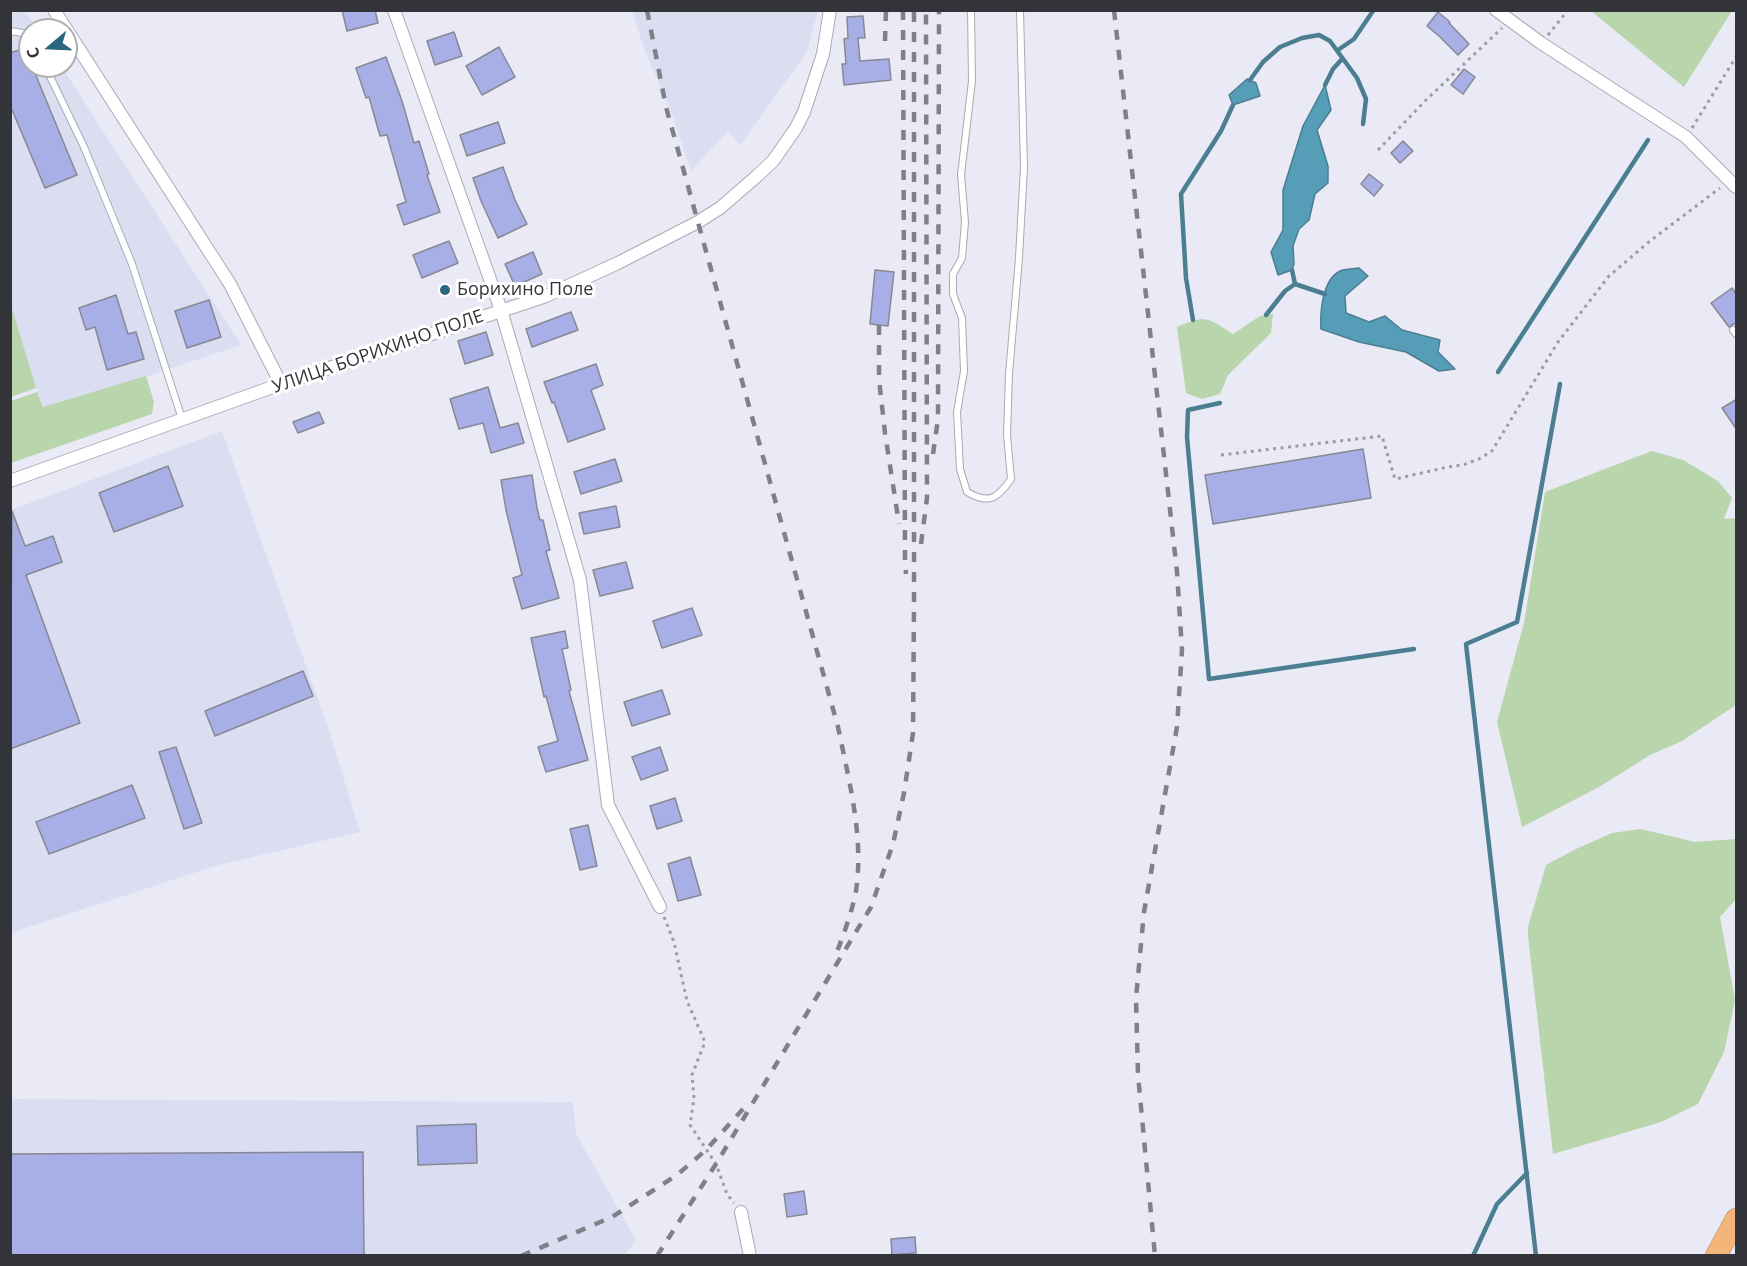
<!DOCTYPE html>
<html>
<head>
<meta charset="utf-8">
<style>
  body { margin:0 }
  #map { position:relative; width:1747px; height:1266px; overflow:hidden; background:#e9eaf6; font-family:"Open Sans",sans-serif }
  canvas { display:block }
  .frame { position:absolute; inset:0; border:12px solid #333439; pointer-events:none }
  .north { position:absolute; left:18px; top:18px; width:60px; height:60px; box-sizing:border-box; background:#fff; border:2px solid #adaeb0; border-radius:50%; rotate:251deg; font-size:16px; font-weight:700; line-height:24px; text-align:center; color:#333439 }
  .north::after { content:''; display:block; margin:auto; width:21px; height:27px; background:#2b667e; clip-path:polygon(50% 0,100% 100%,50% 72%,0 100%) }
</style>
</head>
<body>
<div id="map">
<canvas width="1747" height="1266"></canvas>
<div class="frame"></div>
<div class="north">С</div>
</div>
<script>
const c = document.querySelector('canvas').getContext('2d');
c.lineJoin = 'round';
function paint(path, color) { c.fillStyle = color; c.fill(path, 'evenodd'); }
function trace(path, color, width, dash) { c.strokeStyle = color; c.lineWidth = width; c.lineCap = dash ? 'butt' : 'round'; c.setLineDash(dash || []); c.stroke(path); }
function drawText(font, color, halo, rows, align = 'center') {
  c.font = font + ' "Open Sans",sans-serif'; c.lineWidth = 6; c.setLineDash([]); c.textBaseline = 'middle'; c.strokeStyle = halo; c.fillStyle = color; for (const [text, x, y, turn = 0] of rows) {
    c.save(); c.translate(x, y); c.rotate((+turn || 0) * Math.PI / 180); c.textAlign = isNaN(turn) ? turn : align; if (halo) c.strokeText(text, 0, 0); c.fillText(text, 0, 0); c.restore();
  }
}
paint(new Path2D(`
  M 10,11 L 25,11 L 38,30 L 30,30 L 30,66 L 61,66 L 241,345 L 45,410 L 36,388 L 11,397 Z
  M 632,11 L 632,10 L 818,11 L 807,52 L 740,145 L 728,131 L 691,171 L 671,111 L 645,51 Z
  M 222,431 L 329,730 L 360,832 L 218,865 L 11,933 L 11,510 Z
  M 11,1099 L 573,1102 L 576,1134 L 636,1240 L 624,1256 L 11,1256 Z`), '#dbdef1');
paint(new Path2D(`
  M 1591,11 L 1732,11 L 1684,87 Z
  M 10,302 L 36,388 L 11,397 L 10,397 Z
  M 1273,314 L 1271,333 L 1228,375 L 1220,394 L 1202,399 L 1186,393 L 1177,327 C 1206,314 1208,318 1233,334 L 1260,316 Z
  M 146,376 L 154,402 L 152,414 L 11,463 L 11,401 L 37,392 L 43,407 Z
  M 1652,451 L 1683,460 L 1718,481 L 1732,498 L 1724,519 L 1736,518 L 1736,705 L 1682,741 L 1650,755 L 1599,787 L 1522,827 L 1497,722 L 1524,623 L 1545,492 Z
  M 1641,829 L 1695,842 L 1736,839 L 1736,899 L 1720,917 L 1735,1000 L 1724,1052 L 1698,1104 L 1661,1122 L 1553,1154 L 1528,936 L 1528,927 L 1546,865 L 1576,849 L 1612,833 Z`), '#b8d5ac');
const water = new Path2D(`
  M 1247,79 L 1256,83 L 1260,96 L 1233,105 L 1229,95 Z
  M 1325,85 L 1331,110 L 1317,130 L 1328,166 L 1328,183 L 1315,194 L 1309,220 L 1299,229 L 1293,246 L 1294,264 L 1292,270 L 1278,275 L 1271,252 L 1283,230 L 1283,190 L 1303,126 Z
  M 1359,268 L 1368,276 L 1345,296 L 1346,313 L 1369,322 L 1385,316 L 1402,330 L 1440,340 L 1438,352 L 1455,369 L 1439,371 L 1406,352 L 1359,342 L 1321,329 C 1320,312 1322,280 1340,271 C 1345,269 1353,269 1359,268 Z`);
paint(water, '#569db7');
trace(water, '#4c7e91', 1.5);
trace(new Path2D(`
  M 1338,50 L 1354,39 L 1373,11
  M 1250,80 L 1263,62 L 1280,47 L 1302,38 L 1319,35 L 1330,41 L 1357,78 L 1366,99 L 1363,124
  M 1325,85 L 1333,69 L 1342,59
  M 1295,284 L 1325,294
  M 1266,315 L 1285,291 L 1295,284 L 1292,270
  M 1193,320 L 1186,278 L 1181,194 L 1221,131 L 1233,105
  M 1498,372 L 1648,140
  M 1220,403 L 1188,410 L 1187,437 L 1209,679 L 1414,649
  M 1473,1256 L 1497,1204 L 1527,1173
  M 1536,1256 L 1466,644 L 1517,622 L 1560,384`), '#4c7e91', 4.5);
const building = new Path2D(`
  M 342,10 L 375,10 L 378,23 L 347,31 Z
  M 1438,12 L 1450,22 L 1449,23 L 1469,44 L 1458,55 L 1439,36 L 1427,26 Z
  M 863,16 L 865,38 L 858,38 L 860,61 L 889,59 L 891,80 L 844,85 L 842,64 L 846,64 L 844,39 L 848,38 L 847,17 Z
  M 454,32 L 462,56 L 435,65 L 427,41 Z
  M 499,47 L 515,77 L 482,95 L 466,66 Z
  M 25,48 L 30,61 L 30,66 L 32,66 L 77,175 L 45,188 L 10,105 L 10,53 Z
  M 386,57 L 402,101 L 414,143 L 419,141 L 429,174 L 427,175 L 440,212 L 404,225 L 397,205 L 406,202 L 387,135 L 380,136 L 369,97 L 366,98 L 356,68 Z
  M 1464,69 L 1475,77 L 1463,94 L 1451,85 Z
  M 498,122 L 505,143 L 467,156 L 460,135 Z
  M 1403,141 L 1413,151 L 1400,163 L 1391,153 Z
  M 503,167 L 515,200 L 527,224 L 498,238 L 481,201 L 473,178 Z
  M 1369,174 L 1383,185 L 1374,196 L 1361,184 Z
  M 449,241 L 458,263 L 422,278 L 413,255 Z
  M 533,252 L 542,274 L 515,286 L 505,264 Z
  M 875,270 L 894,272 L 888,326 L 870,324 Z
  M 1732,288 L 1737,295 L 1737,322 L 1729,327 L 1711,303 Z
  M 116,295 L 128,334 L 136,332 L 144,359 L 107,370 L 95,327 L 86,330 L 79,308 Z
  M 209,300 L 221,337 L 187,348 L 175,311 Z
  M 571,312 L 578,330 L 532,347 L 526,329 Z
  M 486,332 L 493,355 L 465,364 L 458,341 Z
  M 596,364 L 603,385 L 591,390 L 605,429 L 568,442 L 554,402 L 552,403 L 544,382 Z
  M 488,387 L 500,428 L 518,423 L 524,443 L 491,453 L 483,423 L 459,429 L 450,399 Z
  M 1737,399 L 1737,430 L 1722,408 Z
  M 319,412 L 324,423 L 298,433 L 293,422 Z
  M 1363,449 L 1371,498 L 1213,524 L 1205,475 Z
  M 615,459 L 622,481 L 581,494 L 574,472 Z
  M 168,466 L 183,506 L 114,532 L 99,493 Z
  M 532,475 L 537,508 L 540,520 L 543,520 L 550,550 L 546,551 L 559,598 L 522,609 L 513,578 L 522,575 L 506,510 L 501,480 Z
  M 616,506 L 620,527 L 584,534 L 579,513 Z
  M 12,511 L 25,546 L 53,536 L 62,562 L 26,575 L 80,723 L 10,749 Z
  M 626,562 L 633,588 L 600,596 L 593,570 Z
  M 692,608 L 702,635 L 662,648 L 653,621 Z
  M 565,631 L 568,648 L 562,649 L 571,690 L 569,691 L 588,760 L 546,772 L 538,747 L 558,741 L 546,696 L 544,697 L 531,638 Z
  M 303,671 L 313,696 L 215,736 L 205,711 Z
  M 662,690 L 670,714 L 632,726 L 624,702 Z
  M 176,747 L 202,823 L 184,829 L 159,752 Z
  M 660,747 L 668,770 L 641,780 L 632,757 Z
  M 132,785 L 145,818 L 49,854 L 36,822 Z
  M 675,798 L 682,821 L 657,829 L 650,806 Z
  M 588,825 L 597,866 L 580,870 L 570,829 Z
  M 690,857 L 701,895 L 678,901 L 668,864 Z
  M 476,1124 L 477,1163 L 418,1165 L 417,1126 Z
  M 363,1152 L 364,1256 L 10,1256 L 10,1154 Z
  M 804,1191 L 807,1214 L 787,1217 L 784,1194 Z
  M 915,1237 L 916,1253 L 892,1255 L 891,1239 Z`);
paint(building, '#a8afe7');
trace(building, '#878893', 1.5);
const lane = new Path2D(`
  M 971,10 L 972,81 L 961,175 L 965,222 L 962,258 L 953,274 L 953,294 L 962,318 L 964,371 L 957,412 L 960,469 L 967,492 C 989,505 998,498 1011,479 L 1007,435 L 1009,374 L 1019,258 L 1024,167 L 1020,10
  M 10,31 L 23,33 L 30,40
  M 45,66 L 84,147 L 132,264 L 182,419
  M 1733,330 L 1736,334`);
const street = new Path2D(`
  M 54,10 L 230,284 L 281,384
  M 394,10 L 501,310 L 580,580 L 608,805 L 660,907
  M 1496,10 L 1541,43 L 1686,137 L 1736,187
  M 10,481 L 281,384 L 546,296 L 618,263 L 698,222 L 720,208 L 757,176 L 773,161 L 796,128 L 804,112 L 823,54 L 830,10
  M 741,1212 L 750,1256`);
const highway = new Path2D(`
  M 1716,1256 L 1736,1219`);
trace(lane, '#a8aab5', 8);
trace(street, '#a8aab5', 14);
trace(highway, '#b08862', 22);
trace(new Path2D(`
  M 1548,35 L 1568,10
  M 1692,128 L 1736,57
  M 1378,150 L 1426,100 L 1502,28
  M 1221,455 L 1382,436 L 1395,479 L 1448,467 L 1463,465 L 1479,459 L 1492,451 L 1558,342 L 1609,276 L 1650,241 L 1720,188
  M 664,917 L 674,942 L 687,1001 L 705,1042 L 692,1075 L 694,1098 L 690,1125 L 716,1164 L 727,1194 L 734,1203`), '#9b9ca5', 3, [3, 4.5]);
trace(lane, '#fff', 6);
trace(street, '#fff', 12);
trace(highway, '#f4b578', 21);
trace(new Path2D(`
  M 647,10 L 666,107 L 838,727 C 849,781 864,836 856,891 C 852,912 844,933 837,952
  M 903,10 L 905,557 L 906,574
  M 1114,10 L 1177,572 L 1182,650 L 1177,727 L 1144,912 L 1136,998 L 1138,1075 L 1155,1256
  M 885,41 L 886,10
  M 879,325 L 879,379 L 885,433 L 899,524
  M 933,454 L 938,419 L 939,10
  M 921,544 L 927,498 L 926,10
  M 521,1256 L 612,1217 L 677,1175 L 706,1150 L 743,1109
  M 657,1256 L 716,1164 L 871,907 L 893,844 L 904,793 L 913,733 L 914,606 L 914,10`), '#7f8088', 4.5, [10, 10]);
for (const [x, y, r, color] of [
  [445,290,6,"#2b667e"]
]) { const dot = new Path2D(); dot.arc(x, y, r, 0, 2 * Math.PI); c.fillStyle = color; c.fill(dot); trace(dot, '#fff', 2); }
drawText('18px', '#333439', '#fff', [
  ["Борихино Поле",457,290]
], 'left');
drawText('18px', '#333439', '#fff', [
  ["УЛИЦА БОРИХИНО ПОЛЕ",378,352,-19]
]);
</script>
</body>
</html>
